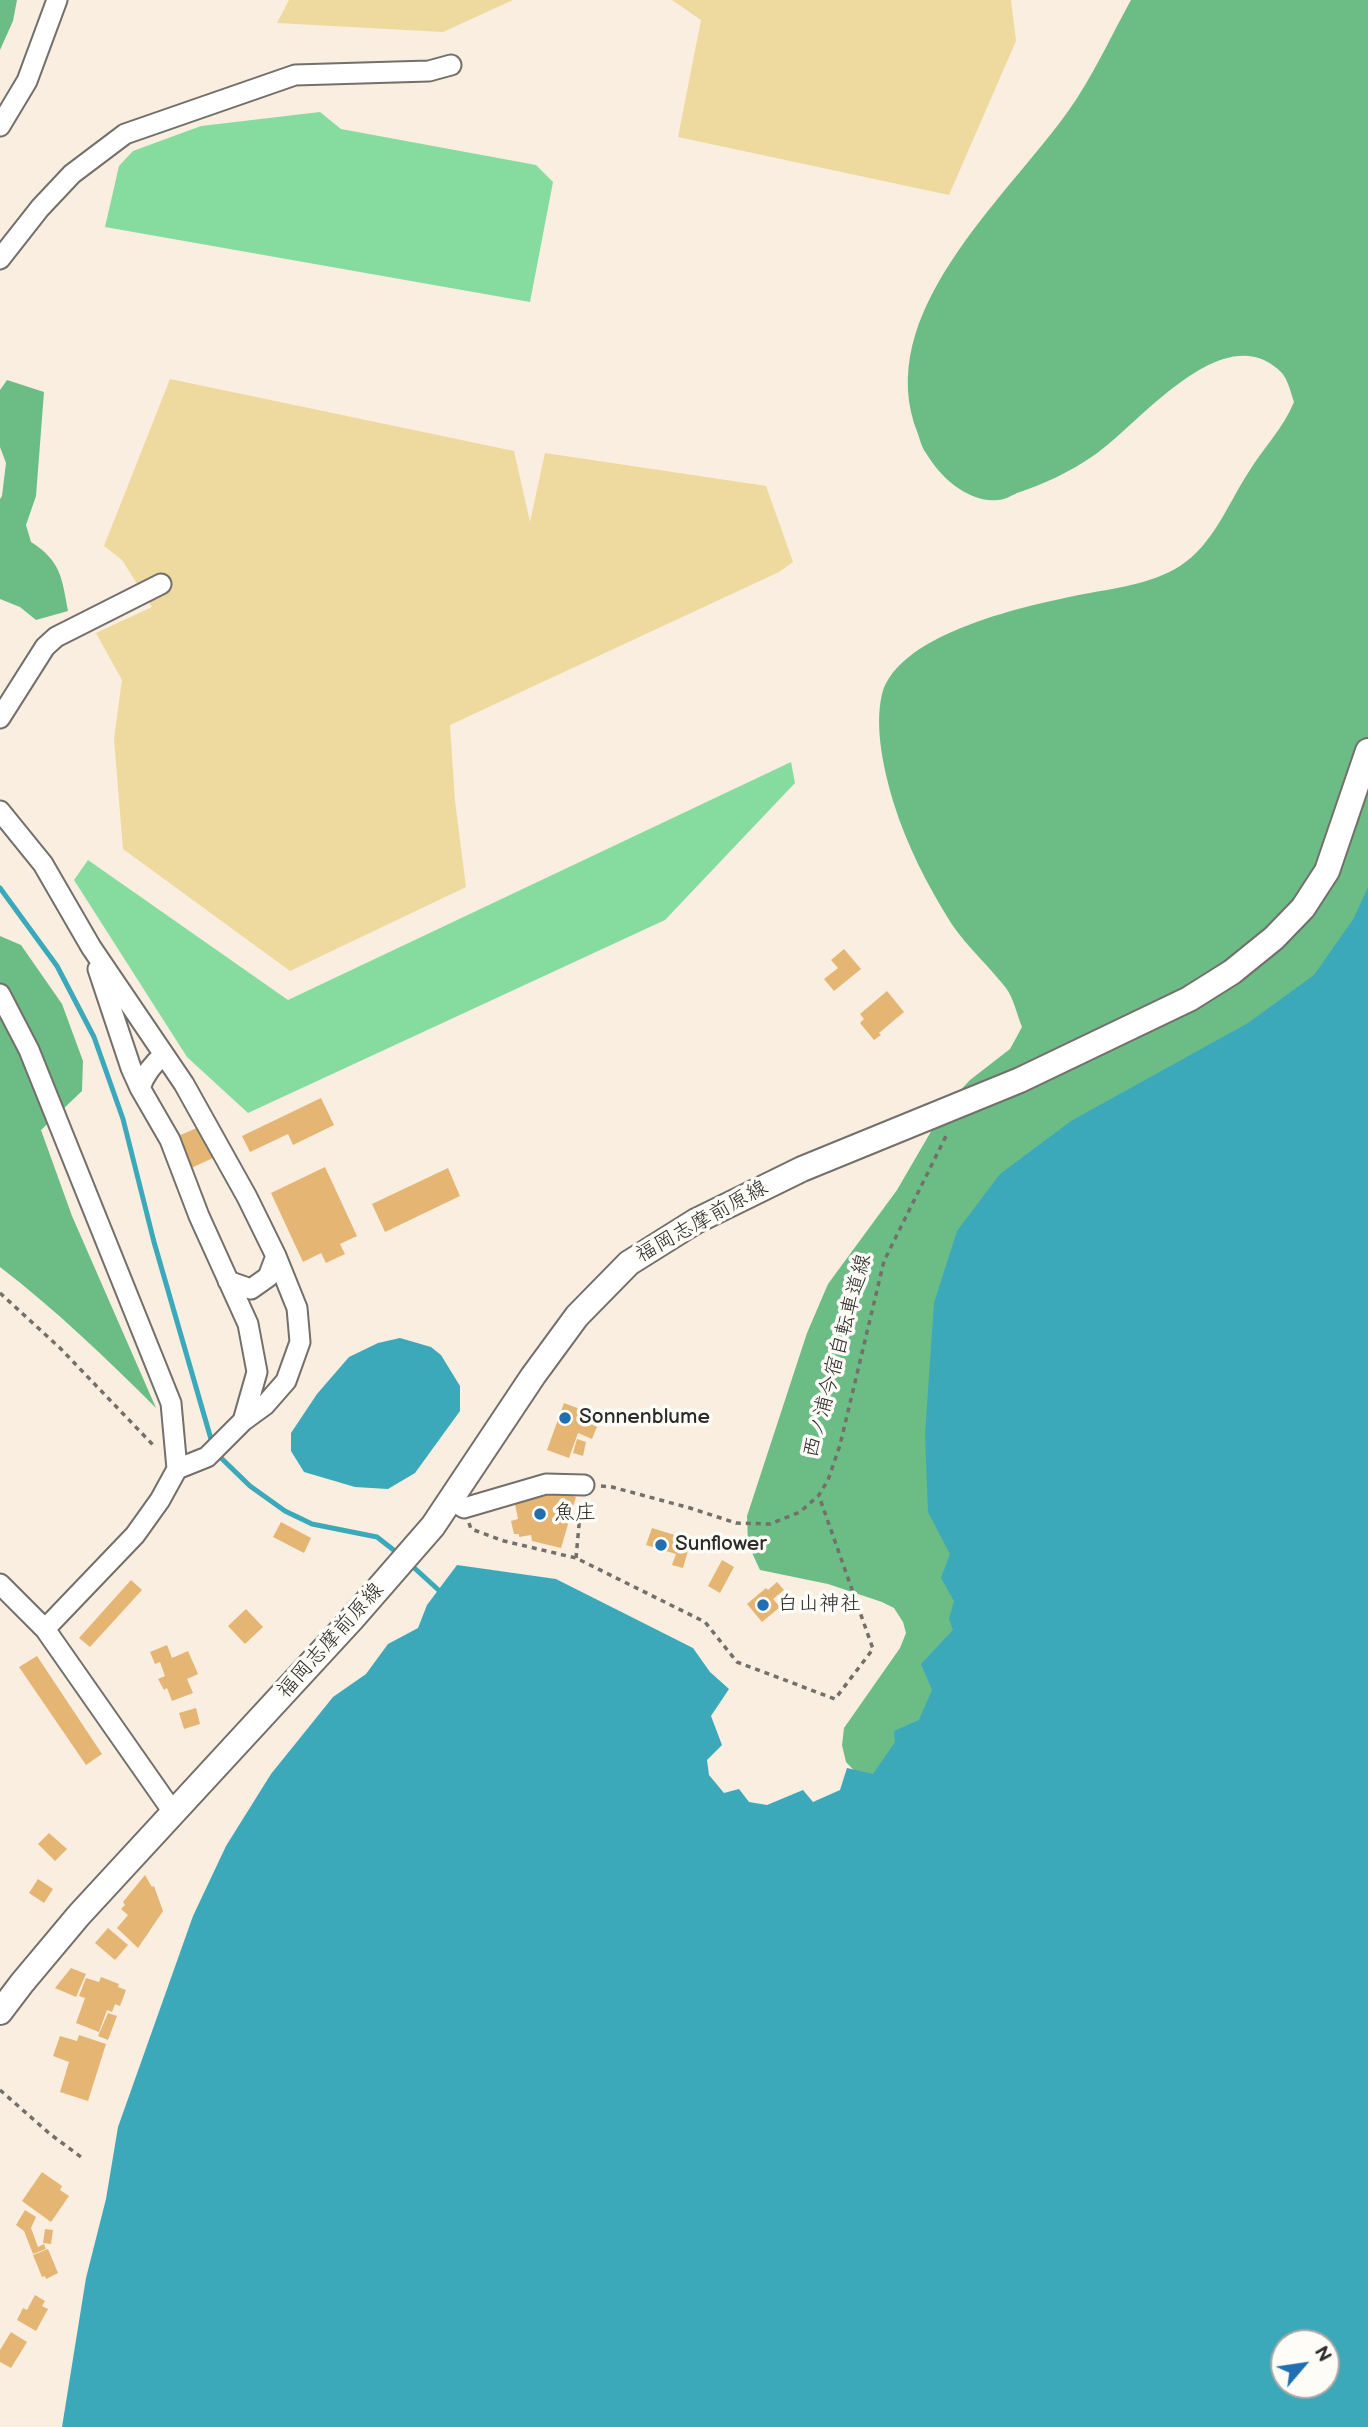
<!DOCTYPE html>
<html>
<head>
<meta charset="utf-8">
<style>
  body { margin:0 }
  #map { position:relative; width:1368px; height:2427px; overflow:hidden; background:#f9eedf; font-family:"Balsamiq Sans",sans-serif }
  canvas { display:block }
  .north { position:absolute; left:1270px; top:2329px; width:70px; height:70px; box-sizing:border-box; background:#fdfcf7; border:2px solid #a9a8a5; border-radius:50%; rotate:61deg; font-size:19px; font-weight:700; line-height:28px; text-align:center; color:#2b2b2b }
  .north::after { content:''; display:block; margin:auto; width:24px; height:32px; background:#1f6fb2; clip-path:polygon(50% 0,100% 100%,50% 72%,0 100%) }
</style>
</head>
<body>
<div id="map">
<canvas width="1368" height="2427"></canvas>
<div class="north">N</div>
</div>
<script>
const c = document.querySelector('canvas').getContext('2d');
c.lineJoin = 'round';
function paint(path, color) { c.fillStyle = color; c.fill(path, 'evenodd'); }
function trace(path, color, width, dash) { c.strokeStyle = color; c.lineWidth = width; c.lineCap = dash ? 'butt' : 'round'; c.setLineDash(dash || []); c.stroke(path); }
function drawText(font, color, halo, rows, align = 'center') {
  c.font = font + ' "Balsamiq Sans","Klee One",sans-serif'; c.lineWidth = 7; c.setLineDash([]); c.textBaseline = 'middle'; c.strokeStyle = halo; c.fillStyle = color; for (const [text, x, y, turn = 0] of rows) {
    c.save(); c.translate(x, y); c.rotate((+turn || 0) * Math.PI / 180); c.textAlign = isNaN(turn) ? turn : align; if (halo) c.strokeText(text, 0, 0); c.fillText(text, 0, 0); c.restore();
  }
}
paint(new Path2D(`
  M 320,112 L 341,129 L 536,165 L 553,182 L 530,302 L 105,227 L 119,166 L 133,151 L 201,126 Z
  M 791,762 L 795,783 L 665,920 L 248,1113 L 187,1057 L 74,880 L 88,860 L 288,1000 Z`), '#86dc9f');
paint(new Path2D(`
  M 0,0 L 17,0 L 13,21 L 0,50 Z
  M 1131,0 L 1368,0 L 1368,1069 L 1059,1590 L 866,1783 L 846,1762 L 842,1745 L 844,1728 L 900,1648 L 906,1633 L 903,1622 L 894,1608 L 882,1602 L 828,1584 L 760,1570 L 748,1544 L 747,1516 L 807,1333 L 828,1284 L 897,1190 L 947,1104 L 970,1080 L 1010,1049 L 1022,1027 C 1017,1015 1014,999 1006,988 C 989,966 967,947 951,923 C 928,886 907,846 894,804 C 884,771 874,728 882,694 C 899,632 1029,605 1084,594 C 1116,588 1151,584 1180,566 C 1213,545 1228,504 1248,473 C 1263,448 1283,429 1294,402 C 1291,393 1288,380 1282,373 C 1224,313 1138,426 1093,456 C 1070,472 1044,484 1017,493 C 1011,496 1004,500 998,500 C 968,503 940,477 926,453 C 922,448 920,440 918,434 C 870,314 1006,199 1069,110 C 1093,76 1111,36 1131,0 Z
  M 7,380 L 44,392 L 36,496 L 26,525 L 31,542 C 61,561 62,578 68,611 L 36,620 L 20,607 L 0,599 L 0,499 L 2,496 L 6,463 L 0,447 L 0,390 Z
  M 0,936 L 21,945 L 62,1004 L 83,1061 L 82,1091 L 41,1130 L 72,1216 L 156,1408 C 106,1358 56,1310 0,1267 Z`), '#6cbc86');
paint(new Path2D(`
  M 289,0 L 513,0 L 443,32 L 277,23 Z
  M 672,0 L 1011,0 L 1016,41 L 949,195 L 678,137 L 701,20 Z
  M 170,379 L 514,451 L 530,522 L 545,453 L 766,486 L 793,562 L 779,572 L 450,725 L 455,801 L 466,887 L 290,971 L 123,849 L 114,739 L 122,680 L 96,633 L 152,607 L 122,560 L 104,546 Z`), '#eeda9e');
paint(new Path2D(`
  M 1368,887 L 1368,2427 L 62,2427 L 86,2278 L 106,2199 L 118,2127 L 193,1916 L 226,1846 L 271,1774 L 333,1697 L 366,1674 L 388,1644 L 418,1628 L 427,1605 L 457,1565 L 556,1579 L 693,1648 L 710,1672 L 729,1689 L 711,1716 L 722,1745 L 707,1760 L 709,1775 L 724,1793 L 739,1789 L 749,1802 L 767,1805 L 803,1790 L 813,1802 L 840,1790 L 847,1768 L 873,1774 L 895,1742 L 894,1731 L 919,1720 L 932,1690 L 921,1664 L 953,1630 L 949,1619 L 954,1601 L 941,1578 L 950,1554 L 928,1512 L 925,1435 L 934,1303 L 957,1231 L 1000,1174 L 1071,1121 L 1248,1023 L 1314,975 L 1354,918 ZM 1326,2343 L 1326,2385 L 1284,2385 L 1284,2343 Z
  M 400,1338 L 431,1347 L 441,1355 L 460,1386 L 460,1411 L 415,1473 L 388,1489 L 355,1487 L 304,1472 L 291,1451 L 291,1433 L 317,1394 L 349,1357 L 378,1343 Z`), '#3ba9ba');
trace(new Path2D(`
  M 0,888 L 57,966 L 94,1037 L 123,1119 L 154,1242 L 213,1446
  M 217,1454 L 250,1486 L 285,1511 L 312,1524 L 377,1537 L 400,1555
  M 410,1564 L 444,1595`), '#3ba9ba', 5);
paint(new Path2D(`
  M 844,949 L 861,969 L 834,991 L 824,979 L 838,968 L 831,960 Z
  M 887,991 L 904,1012 L 879,1033 L 881,1035 L 874,1040 L 860,1023 L 864,1019 L 860,1014 Z
  M 321,1098 L 334,1125 L 293,1145 L 288,1134 L 250,1152 L 242,1136 Z
  M 199,1127 L 213,1158 L 176,1175 L 162,1143 Z
  M 325,1167 L 357,1236 L 340,1244 L 345,1254 L 326,1263 L 321,1253 L 303,1262 L 271,1193 Z
  M 448,1168 L 460,1196 L 385,1232 L 372,1204 Z
  M 564,1403 L 601,1417 L 592,1439 L 578,1433 L 569,1458 L 547,1450 Z
  M 577,1439 L 586,1442 L 583,1456 L 573,1453 Z
  M 560,1492 L 576,1497 L 561,1548 L 532,1541 L 531,1535 L 519,1537 L 519,1534 L 514,1534 L 511,1521 L 518,1519 L 515,1504 L 521,1503 L 521,1500 Z
  M 281,1522 L 311,1538 L 304,1553 L 273,1537 Z
  M 652,1528 L 691,1540 L 683,1568 L 672,1565 L 676,1554 L 646,1545 Z
  M 722,1560 L 734,1567 L 720,1593 L 708,1586 Z
  M 131,1580 L 142,1590 L 90,1647 L 79,1638 Z
  M 777,1582 L 784,1590 L 773,1599 L 780,1607 L 762,1622 L 747,1604 L 766,1588 L 768,1590 Z
  M 246,1609 L 263,1627 L 245,1644 L 228,1626 Z
  M 167,1645 L 172,1658 L 188,1651 L 198,1674 L 187,1679 L 193,1693 L 172,1701 L 167,1688 L 164,1690 L 158,1679 L 165,1676 L 160,1662 L 155,1664 L 150,1652 Z
  M 37,1656 L 102,1754 L 86,1765 L 19,1667 Z
  M 196,1708 L 200,1724 L 184,1729 L 179,1713 Z
  M 49,1833 L 67,1849 L 55,1861 L 38,1844 Z
  M 145,1875 L 152,1887 L 154,1886 L 163,1911 L 138,1948 L 117,1928 L 128,1915 L 121,1909 L 125,1905 L 123,1902 Z
  M 38,1879 L 53,1889 L 44,1903 L 29,1893 Z
  M 108,1928 L 128,1945 L 115,1960 L 95,1943 Z
  M 71,1968 L 86,1974 L 76,1997 L 55,1988 Z
  M 101,1977 L 119,1984 L 118,1987 L 126,1990 L 120,2006 L 115,2004 L 112,2012 L 107,2010 L 99,2032 L 76,2023 L 85,1998 L 79,1996 L 86,1978 L 99,1982 Z
  M 108,2013 L 117,2016 L 108,2040 L 98,2036 Z
  M 79,2035 L 106,2044 L 88,2101 L 60,2092 L 69,2062 L 53,2056 L 60,2036 L 77,2041 Z
  M 42,2172 L 62,2186 L 60,2190 L 69,2196 L 51,2222 L 22,2201 Z
  M 25,2210 L 36,2217 L 31,2228 L 38,2247 L 44,2244 L 46,2249 L 33,2254 L 24,2231 L 16,2225 Z
  M 45,2229 L 53,2230 L 51,2244 L 43,2243 Z
  M 48,2249 L 58,2273 L 46,2279 L 45,2276 L 42,2277 L 33,2255 Z
  M 35,2295 L 45,2301 L 42,2306 L 48,2309 L 36,2331 L 17,2320 L 23,2308 L 27,2310 Z
  M 11,2332 L 27,2342 L 11,2368 L 0,2362 L 0,2350 Z`), '#e5b574');
const minor = new Path2D(`
  M 0,126 L 27,81 L 57,0
  M 0,259 L 40,208 L 72,174 L 125,134 L 295,75 L 429,71 L 451,65
  M 0,718 L 45,647 L 56,637 L 161,584
  M 0,811 L 43,864 L 91,947 L 184,1084 L 247,1197 L 276,1256 L 297,1308 L 300,1342 L 286,1381 L 265,1405 L 243,1421 L 207,1457 L 177,1469
  M 98,969 L 131,1068 L 140,1088 L 170,1140 L 199,1216 L 248,1324 L 257,1372 L 243,1421
  M 0,994 L 29,1050 L 171,1403 L 177,1469 L 160,1500 L 135,1535 L 45,1629
  M 140,1088 C 145,1074 152,1064 164,1055
  M 228,1281 L 251,1289 L 268,1277 L 276,1256
  M 451,1500 L 464,1508 L 546,1484 L 584,1485
  M 0,1584 L 45,1629 L 173,1812`);
const major = new Path2D(`
  M 0,2012 L 22,1983 L 79,1915 L 352,1619 L 433,1526 L 533,1376 L 577,1316 L 629,1263 L 696,1221 L 802,1169 L 1020,1080 L 1189,999 L 1232,972 L 1274,938 L 1303,908 L 1327,871 L 1368,751`);
trace(minor, '#736f6a', 23);
trace(major, '#736f6a', 28);
trace(new Path2D(`
  M 0,1293 L 60,1348 L 155,1447
  M 601,1486 L 612,1487 L 690,1508 L 736,1523 L 770,1524 L 800,1512 L 819,1495 L 828,1480 L 840,1445 L 884,1261 L 947,1134
  M 469,1523 L 471,1529 L 504,1541 L 576,1558 L 705,1622 L 737,1662 L 835,1699 L 873,1649 L 819,1496
  M 576,1558 L 581,1503
  M 0,2090 L 50,2134 L 81,2157`), '#736f6a', 3.5, [5, 5]);
trace(minor, '#fff', 19);
trace(major, '#fff', 24);
for (const [x, y, r, color] of [
  [565,1418,7,"#1f6fb2"],
  [540,1514,7,"#1f6fb2"],
  [661,1545,7,"#1f6fb2"],
  [763,1605,7,"#1f6fb2"]
]) { const dot = new Path2D(); dot.arc(x, y, r, 0, 2 * Math.PI); c.fillStyle = color; c.fill(dot); trace(dot, '#fdfcf7', 2.5); }
drawText('21px', '#2b2b2b', '#fdfcf7', [
  ["福岡志摩前原線",702,1222,-29],
  ["西ノ浦今宿自転車道線",838,1356,-75],
  ["福岡志摩前原線",331,1641,-48]
]);
drawText('21px', '#2b2b2b', '#fdfcf7', [
  ["Sonnenblume",579,1418],
  ["魚庄",554,1514],
  ["Sunflower",675,1545],
  ["白山神社",777,1605]
], 'left');
</script>
</body>
</html>
